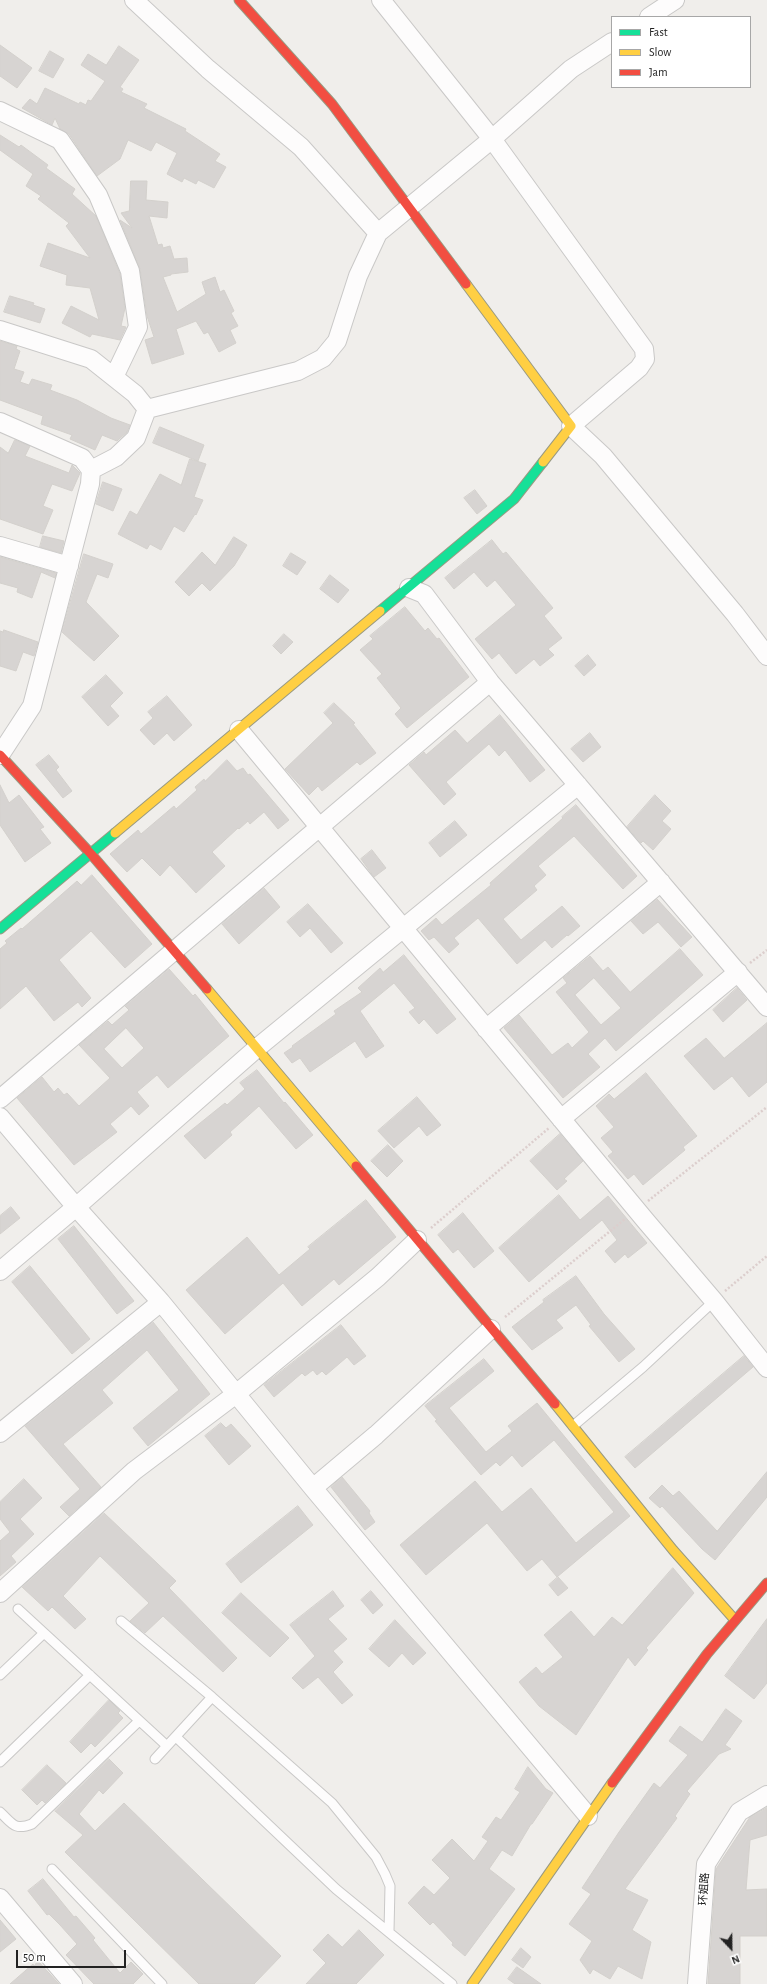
<!DOCTYPE html>
<html>
<head>
<meta charset="utf-8">
<style>
  body { margin:0 }
  #map { position:relative; width:767px; height:1984px; overflow:hidden; background:#f0eeeb; font-family:"Alegreya Sans",sans-serif }
  canvas { display:block }
  .legend { position:absolute; left:611px; top:16px; width:140px; height:72px; box-sizing:border-box; background:#fff; border:1px solid #a7a7a7; margin:0; padding:5px 7px; list-style:none; font-size:12px; color:#222 }
  .legend li { display:flex; align-items:center; gap:8px; height:20px }
  .legend b { width:20px; border:1px solid #a7a7a7 }
  .north { position:absolute; left:711px; top:1928px; width:40px; height:40px; -webkit-text-stroke:3px #fff; paint-order:stroke; rotate:158deg; font-size:11px; font-weight:700; line-height:16px; text-align:center; color:#222 }
  .north::after { content:''; display:block; margin:auto; width:14px; height:18px; background:#222; clip-path:polygon(50% 0,100% 100%,50% 72%,0 100%) }
  .scale { position:absolute; left:16px; top:1950px; width:110px; height:18px; box-sizing:border-box; border:2px solid #222; border-top:0; padding-left:5px; font-size:12px; line-height:14px; white-space:nowrap; color:#222; -webkit-text-stroke:3px #fff; paint-order:stroke }
</style>
</head>
<body>
<div id="map">
<canvas width="767" height="1984"></canvas>
<ul class="legend">
<li><b style="height:5px;background:#16e098"></b>Fast</li>
<li><b style="height:5px;background:#ffcf43"></b>Slow</li>
<li><b style="height:5px;background:#f24e42"></b>Jam</li>
</ul>
<div class="north">N</div>
<div class="scale">50 m</div>
</div>
<script>
const c = document.querySelector('canvas').getContext('2d');
c.lineJoin = 'round';
function paint(path, color) { c.fillStyle = color; c.fill(path, 'evenodd'); }
function trace(path, color, width, dash) { c.strokeStyle = color; c.lineWidth = width; c.lineCap = dash ? 'butt' : 'round'; c.setLineDash(dash || []); c.stroke(path); }
function drawText(font, color, halo, rows, align = 'center') {
  c.font = font + ' "Alegreya Sans","Noto Sans SC",sans-serif'; c.lineWidth = 3.5; c.setLineDash([]); c.textBaseline = 'middle'; c.strokeStyle = halo; c.fillStyle = color; for (const [text, x, y, turn = 0] of rows) {
    c.save(); c.translate(x, y); c.rotate((+turn || 0) * Math.PI / 180); c.textAlign = isNaN(turn) ? turn : align; if (halo) c.strokeText(text, 0, 0); c.fillText(text, 0, 0); c.restore();
  }
}
const building = new Path2D(`
  M 0,45 L 32,68 L 17,88 L 0,76 Z
  M 119,46 L 139,60 L 120,87 L 123,89 L 121,92 L 147,104 L 144,108 L 186,129 L 185,131 L 220,154 L 215,161 L 226,167 L 214,188 L 198,180 L 196,184 L 184,178 L 182,182 L 167,174 L 177,153 L 156,142 L 151,151 L 128,140 L 120,159 L 97,176 L 69,134 L 60,129 L 55,118 L 52,125 L 22,108 L 30,99 L 37,104 L 45,88 L 79,104 L 80,102 L 86,105 L 88,100 L 91,101 L 105,81 L 81,65 L 88,54 L 106,65 Z
  M 50,51 L 64,59 L 53,78 L 39,71 Z
  M 0,135 L 19,147 L 21,145 L 48,165 L 46,168 L 75,189 L 72,194 L 96,216 L 120,274 L 125,308 L 121,326 L 126,327 L 120,340 L 92,334 L 90,337 L 62,323 L 71,306 L 99,320 L 90,288 L 66,285 L 67,275 L 40,266 L 48,243 L 90,258 L 66,226 L 69,223 L 38,199 L 41,196 L 26,186 L 33,174 L 0,150 Z
  M 131,181 L 147,181 L 146,200 L 168,202 L 167,218 L 149,216 L 158,245 L 162,244 L 163,248 L 170,246 L 174,259 L 187,258 L 188,272 L 171,274 L 171,275 L 163,277 L 177,312 L 206,294 L 202,282 L 215,277 L 220,292 L 224,290 L 234,311 L 231,313 L 238,326 L 230,330 L 236,343 L 219,352 L 208,332 L 204,334 L 196,321 L 176,329 L 184,354 L 152,364 L 145,340 L 154,337 L 147,316 L 140,269 L 120,220 L 132,228 L 121,213 L 129,211 Z
  M 10,296 L 34,303 L 33,305 L 45,309 L 40,323 L 4,312 Z
  M 0,341 L 17,346 L 16,349 L 20,351 L 14,369 L 24,372 L 20,382 L 29,385 L 32,379 L 52,385 L 50,390 L 77,400 L 111,418 L 130,425 L 127,432 L 117,441 L 102,435 L 95,450 L 70,439 L 72,435 L 41,424 L 43,416 L 0,400 Z
  M 160,427 L 204,445 L 198,461 L 153,443 Z
  M 15,440 L 30,446 L 25,456 L 69,473 L 72,465 L 80,473 L 72,491 L 52,484 L 43,506 L 53,510 L 43,534 L 0,519 L 0,447 L 8,453 Z
  M 190,459 L 206,464 L 194,497 L 203,500 L 196,515 L 195,514 L 184,532 L 174,526 L 161,550 L 150,544 L 147,549 L 118,534 L 130,511 L 137,515 L 160,474 L 181,485 Z
  M 103,482 L 122,489 L 113,511 L 96,504 Z
  M 475,490 L 487,506 L 477,514 L 464,498 Z
  M 43,536 L 64,541 L 61,553 L 40,547 Z
  M 234,537 L 247,545 L 234,566 L 210,591 L 202,583 L 189,596 L 175,582 L 202,552 L 215,565 Z
  M 492,540 L 503,554 L 506,552 L 553,608 L 544,616 L 562,638 L 548,649 L 554,655 L 540,666 L 534,659 L 516,674 L 499,653 L 492,659 L 475,639 L 516,605 L 495,580 L 487,587 L 474,572 L 454,589 L 445,578 Z
  M 291,553 L 306,562 L 297,575 L 283,566 Z
  M 84,554 L 113,564 L 108,578 L 97,574 L 86,602 L 119,636 L 94,661 L 62,632 Z
  M 0,557 L 56,573 L 55,578 L 41,572 L 32,598 L 17,592 L 18,588 L 0,583 Z
  M 330,575 L 349,590 L 338,603 L 320,589 Z
  M 405,607 L 425,631 L 428,628 L 437,639 L 439,638 L 469,677 L 407,728 L 395,714 L 401,708 L 377,678 L 382,674 L 360,650 L 373,639 L 370,636 Z
  M 4,630 L 38,642 L 34,656 L 23,652 L 16,671 L 0,666 L 0,631 L 3,632 Z
  M 284,634 L 293,642 L 281,654 L 273,646 Z
  M 588,655 L 596,665 L 584,676 L 575,666 Z
  M 106,675 L 123,693 L 110,706 L 119,716 L 108,726 L 82,697 Z
  M 167,696 L 192,725 L 174,741 L 167,733 L 154,745 L 140,730 L 153,718 L 148,712 Z
  M 334,703 L 355,723 L 353,724 L 376,753 L 360,765 L 357,762 L 322,791 L 318,786 L 309,795 L 285,769 L 333,723 L 324,713 Z
  M 500,715 L 545,770 L 530,782 L 505,750 L 499,756 L 489,744 L 446,782 L 456,794 L 444,805 L 409,765 L 424,752 L 426,755 L 455,730 L 467,743 Z
  M 590,733 L 601,747 L 583,762 L 571,749 Z
  M 49,755 L 59,767 L 56,770 L 72,791 L 63,798 L 36,765 Z
  M 227,760 L 237,771 L 243,768 L 248,775 L 250,774 L 289,820 L 278,829 L 264,812 L 250,824 L 248,821 L 239,829 L 238,828 L 212,852 L 225,866 L 196,893 L 170,865 L 160,876 L 142,858 L 127,872 L 110,854 L 138,830 L 141,834 L 174,806 L 176,809 L 197,790 L 195,787 L 204,779 L 205,781 Z
  M 0,785 L 9,803 L 19,795 L 44,827 L 40,829 L 51,843 L 25,862 L 0,825 Z
  M 655,795 L 671,811 L 662,821 L 671,829 L 653,850 L 643,841 L 641,843 L 627,827 Z
  M 576,805 L 637,876 L 623,889 L 574,836 L 538,866 L 546,875 L 534,886 L 537,890 L 503,919 L 521,940 L 562,906 L 580,926 L 568,936 L 567,935 L 552,948 L 545,940 L 517,964 L 478,918 L 454,938 L 459,944 L 449,953 L 434,937 L 429,940 L 421,931 L 436,918 L 442,925 L 491,885 L 490,883 L 563,818 L 562,817 Z
  M 455,821 L 467,835 L 440,857 L 429,843 Z
  M 372,850 L 386,868 L 374,877 L 361,859 Z
  M 92,875 L 152,944 L 125,968 L 91,931 L 59,960 L 91,998 L 82,1007 L 78,1002 L 54,1021 L 26,986 L 0,1009 L 0,949 L 7,943 L 5,941 L 21,928 L 22,929 L 77,881 L 81,885 Z
  M 264,888 L 280,907 L 239,944 L 222,924 Z
  M 657,899 L 692,937 L 681,947 L 658,922 L 643,934 L 631,921 Z
  M 308,904 L 343,943 L 331,953 L 310,928 L 300,937 L 287,922 Z
  M 680,949 L 703,975 L 616,1051 L 605,1038 L 588,1054 L 600,1067 L 563,1098 L 504,1028 L 519,1015 L 552,1055 L 568,1043 L 572,1048 L 589,1032 L 556,992 L 567,983 L 563,978 L 590,956 L 603,971 L 608,967 L 630,992 ZM 594,978 L 621,1008 L 601,1025 L 575,995 Z
  M 404,955 L 456,1019 L 437,1034 L 424,1019 L 419,1024 L 409,1012 L 415,1008 L 394,983 L 360,1011 L 384,1046 L 366,1058 L 355,1041 L 310,1072 L 300,1058 L 292,1063 L 284,1053 L 293,1047 L 292,1046 L 336,1014 L 334,1011 L 362,992 L 358,988 L 380,968 L 383,972 Z
  M 169,969 L 193,996 L 195,994 L 229,1036 L 168,1088 L 157,1075 L 137,1092 L 149,1106 L 139,1115 L 131,1106 L 110,1124 L 117,1132 L 74,1165 L 17,1098 L 42,1077 L 54,1092 L 58,1088 L 64,1095 L 67,1093 L 79,1106 L 110,1078 L 79,1045 L 108,1021 L 112,1025 L 129,1010 L 125,1006 ZM 126,1028 L 144,1048 L 122,1068 L 104,1049 Z
  M 737,988 L 747,1000 L 723,1022 L 713,1010 Z
  M 767,1023 L 767,1082 L 749,1097 L 732,1076 L 714,1090 L 684,1056 L 706,1038 L 724,1058 Z
  M 257,1070 L 284,1103 L 285,1102 L 313,1135 L 296,1149 L 259,1106 L 230,1132 L 232,1135 L 205,1159 L 184,1136 L 225,1103 L 227,1105 L 245,1089 L 240,1083 Z
  M 646,1073 L 697,1136 L 683,1147 L 685,1150 L 643,1185 L 634,1174 L 628,1179 L 608,1156 L 613,1152 L 601,1138 L 614,1127 L 596,1106 L 609,1094 L 614,1099 Z
  M 417,1097 L 441,1125 L 427,1136 L 419,1126 L 394,1148 L 378,1131 Z
  M 560,1134 L 583,1161 L 564,1179 L 567,1181 L 557,1190 L 530,1161 Z
  M 388,1145 L 403,1161 L 387,1177 L 371,1161 Z
  M 559,1195 L 580,1220 L 608,1196 L 647,1243 L 628,1258 L 625,1254 L 615,1263 L 605,1251 L 617,1240 L 602,1220 L 529,1282 L 499,1248 Z
  M 366,1200 L 396,1237 L 339,1285 L 334,1279 L 302,1306 L 283,1283 L 225,1334 L 186,1290 L 247,1237 L 279,1275 L 310,1249 L 308,1247 Z
  M 11,1207 L 20,1218 L 0,1234 L 0,1216 Z
  M 463,1213 L 494,1251 L 474,1268 L 458,1249 L 453,1253 L 438,1235 Z
  M 74,1226 L 134,1301 L 117,1314 L 58,1239 Z
  M 30,1266 L 90,1339 L 72,1354 L 12,1282 Z
  M 576,1276 L 604,1314 L 635,1349 L 619,1362 L 589,1326 L 591,1325 L 576,1305 L 556,1320 L 563,1328 L 532,1350 L 512,1327 L 544,1302 L 543,1300 Z
  M 153,1322 L 210,1394 L 148,1446 L 133,1428 L 179,1390 L 147,1350 L 102,1390 L 113,1403 L 63,1444 L 101,1487 L 69,1516 L 60,1507 L 80,1489 L 25,1426 Z
  M 341,1325 L 366,1356 L 354,1365 L 347,1357 L 326,1375 L 322,1371 L 317,1375 L 313,1370 L 305,1376 L 302,1373 L 274,1397 L 264,1385 Z
  M 744,1356 L 753,1367 L 635,1468 L 625,1457 Z
  M 484,1359 L 494,1371 L 449,1408 L 486,1452 L 512,1431 L 508,1426 L 537,1403 L 630,1516 L 557,1577 L 542,1559 L 527,1571 L 487,1523 L 426,1575 L 400,1545 L 475,1481 L 502,1512 L 531,1488 L 576,1543 L 614,1512 L 554,1440 L 522,1467 L 512,1455 L 500,1466 L 496,1462 L 481,1475 L 435,1421 L 437,1420 L 425,1406 Z
  M 221,1423 L 226,1428 L 231,1424 L 251,1446 L 229,1465 L 205,1436 Z
  M 767,1472 L 767,1497 L 715,1560 L 702,1549 L 662,1506 L 660,1508 L 649,1498 L 662,1485 L 673,1496 L 679,1491 L 717,1531 Z
  M 342,1477 L 370,1511 L 369,1513 L 375,1522 L 365,1530 L 331,1487 Z
  M 24,1479 L 42,1498 L 20,1519 L 34,1534 L 11,1556 L 16,1562 L 0,1576 L 0,1541 L 10,1532 L 0,1519 L 0,1502 Z
  M 298,1506 L 313,1525 L 241,1583 L 226,1564 Z
  M 104,1513 L 176,1581 L 169,1588 L 237,1658 L 223,1672 L 163,1616 L 145,1633 L 130,1621 L 149,1603 L 100,1556 L 63,1596 L 86,1619 L 75,1629 L 52,1607 L 48,1611 L 22,1587 Z
  M 673,1568 L 694,1593 L 646,1648 L 648,1650 L 635,1666 L 628,1657 L 576,1735 L 539,1706 L 519,1682 L 536,1667 L 542,1674 L 563,1657 L 544,1635 L 571,1611 L 594,1637 L 612,1617 L 622,1625 Z
  M 558,1577 L 568,1588 L 558,1596 L 549,1585 Z
  M 333,1591 L 344,1606 L 328,1619 L 347,1639 L 333,1651 L 343,1662 L 333,1672 L 353,1695 L 342,1704 L 318,1677 L 303,1689 L 292,1678 L 315,1656 L 290,1625 Z
  M 371,1591 L 383,1605 L 373,1614 L 361,1600 Z
  M 241,1593 L 289,1638 L 270,1657 L 222,1613 Z
  M 767,1619 L 767,1683 L 754,1699 L 725,1676 Z
  M 395,1620 L 426,1653 L 413,1665 L 402,1653 L 389,1667 L 369,1649 Z
  M 109,1700 L 120,1711 L 118,1713 L 123,1718 L 95,1747 L 91,1743 L 81,1753 L 70,1742 Z
  M 726,1709 L 742,1721 L 725,1745 L 731,1749 L 719,1754 L 687,1791 L 690,1794 L 675,1816 L 677,1818 L 625,1889 L 648,1900 L 632,1930 L 651,1942 L 642,1979 L 618,1966 L 610,1979 L 593,1969 L 590,1974 L 580,1960 L 592,1941 L 569,1924 L 591,1894 L 582,1888 L 619,1832 L 654,1783 L 660,1788 L 688,1755 L 669,1741 L 680,1726 L 702,1742 Z
  M 109,1759 L 123,1773 L 103,1794 L 99,1790 L 79,1814 L 95,1831 L 124,1803 L 281,1956 L 254,1984 L 199,1984 L 65,1852 L 83,1835 L 55,1811 Z
  M 47,1765 L 66,1783 L 45,1803 L 42,1800 L 37,1805 L 22,1790 Z
  M 528,1767 L 546,1789 L 553,1793 L 532,1824 L 531,1824 L 512,1856 L 502,1850 L 489,1869 L 515,1889 L 465,1956 L 452,1945 L 453,1943 L 433,1922 L 430,1925 L 408,1903 L 424,1886 L 434,1895 L 450,1878 L 432,1860 L 452,1839 L 474,1861 L 488,1841 L 482,1837 L 496,1817 L 501,1820 L 520,1792 L 515,1789 Z
  M 767,1808 L 767,1835 L 750,1840 L 746,1890 L 767,1889 L 767,1936 L 740,1936 L 740,1984 L 708,1984 L 716,1869 L 750,1817 Z
  M 43,1879 L 74,1917 L 76,1916 L 95,1938 L 93,1940 L 120,1973 L 131,1962 L 143,1974 L 133,1984 L 94,1984 L 66,1955 L 77,1944 L 60,1925 L 49,1914 L 47,1915 L 28,1891 Z
  M 0,1920 L 16,1939 L 0,1952 Z
  M 359,1930 L 384,1955 L 356,1984 L 306,1984 L 326,1963 L 313,1950 L 328,1934 L 342,1947 Z
  M 521,1948 L 531,1957 L 523,1968 L 512,1960 Z
  M 38,1961 L 59,1984 L 10,1984 L 33,1964 L 34,1966 Z
  M 517,1967 L 541,1984 L 515,1984 L 508,1979 Z`);
paint(building, '#d7d4d2');
trace(building, '#d3d0cc', 1);
const lane = new Path2D(`
  M 573,1426 L 643,1367 L 714,1301
  M 18,1609 L 167,1746
  M 121,1621 L 212,1697 L 332,1803 L 376,1857 L 385,1874 L 390,1886 L 389,1931
  M 0,1675 L 44,1633
  M 176,1737 L 336,1889 L 452,1984
  M 155,1759 L 212,1697
  M 0,1762 L 90,1675
  M 0,1812 C 12,1823 14,1831 32,1824 L 139,1721
  M 52,1869 L 162,1984`);
const street = new Path2D(`
  M 134,0 L 208,69 L 301,147 L 378,233
  M 381,0 L 492,139 L 644,349 L 645,359 L 639,368 L 571,426 L 603,456 L 735,614 L 767,656
  M 649,17 L 675,0
  M 0,111 L 60,140 L 98,195 L 130,271 L 138,327 L 114,377
  M 0,330 L 91,359 L 135,394 L 147,409 L 136,438 L 116,457 L 91,470
  M 147,409 L 298,371 L 323,358 L 337,341 L 358,276 L 378,233 L 492,139 L 571,69 L 612,42
  M 0,422 L 82,458 L 91,470 L 90,484 L 32,706 L 0,755
  M 0,546 L 69,566
  M 409,588 L 424,594 L 490,682 L 767,1007
  M 239,730 L 645,1220 L 714,1301 L 767,1368
  M 486,1029 L 661,882
  M 0,1099 L 490,682
  M 0,1117 L 76,1207 L 161,1302 L 313,1488 L 588,1816
  M 561,1119 L 738,972
  M 0,1271 L 76,1207 L 257,1048 L 578,785
  M 0,1433 L 161,1302
  M 313,1488 L 376,1435 L 491,1329
  M 0,1593 L 134,1471 L 236,1394 L 378,1277 L 417,1240
  M 0,1898 L 73,1984
  M 697,1984 L 706,1864 L 739,1812 L 767,1795`);
const fast = new Path2D(`
  M 380,611 L 514,499 L 543,462
  M 0,929 L 115,833`);
const slow = new Path2D(`
  M 466,284 L 571,426 L 543,462
  M 115,833 L 380,611
  M 207,989 L 356,1166
  M 555,1404 L 673,1550 L 735,1620
  M 472,1984 L 612,1783`);
const jam = new Path2D(`
  M 239,0 L 332,104 L 466,284
  M 0,755 L 91,854 L 207,989
  M 356,1166 L 555,1404
  M 612,1783 L 707,1654 L 767,1583`);
trace(lane, '#c9c8c7', 11);
trace(street, '#c9c8c7', 20);
trace(fast, '#999a82', 11);
trace(slow, '#999a82', 11);
trace(jam, '#999a82', 11);
trace(new Path2D(`
  M 750,963 L 767,950
  M 648,1201 L 767,1107
  M 431,1228 L 549,1128
  M 725,1291 L 767,1256
  M 505,1317 L 625,1219`), '#dccecd', 2.5, [2, 2]);
trace(lane, '#fdfcfc', 9);
trace(street, '#fdfcfc', 18);
trace(fast, '#16e098', 9);
trace(slow, '#ffcf43', 9);
trace(jam, '#f24e42', 9);
drawText('11px', '#222', '#fff', [
  ["环姐路",704,1889,-86]
]);
</script>
</body>
</html>
